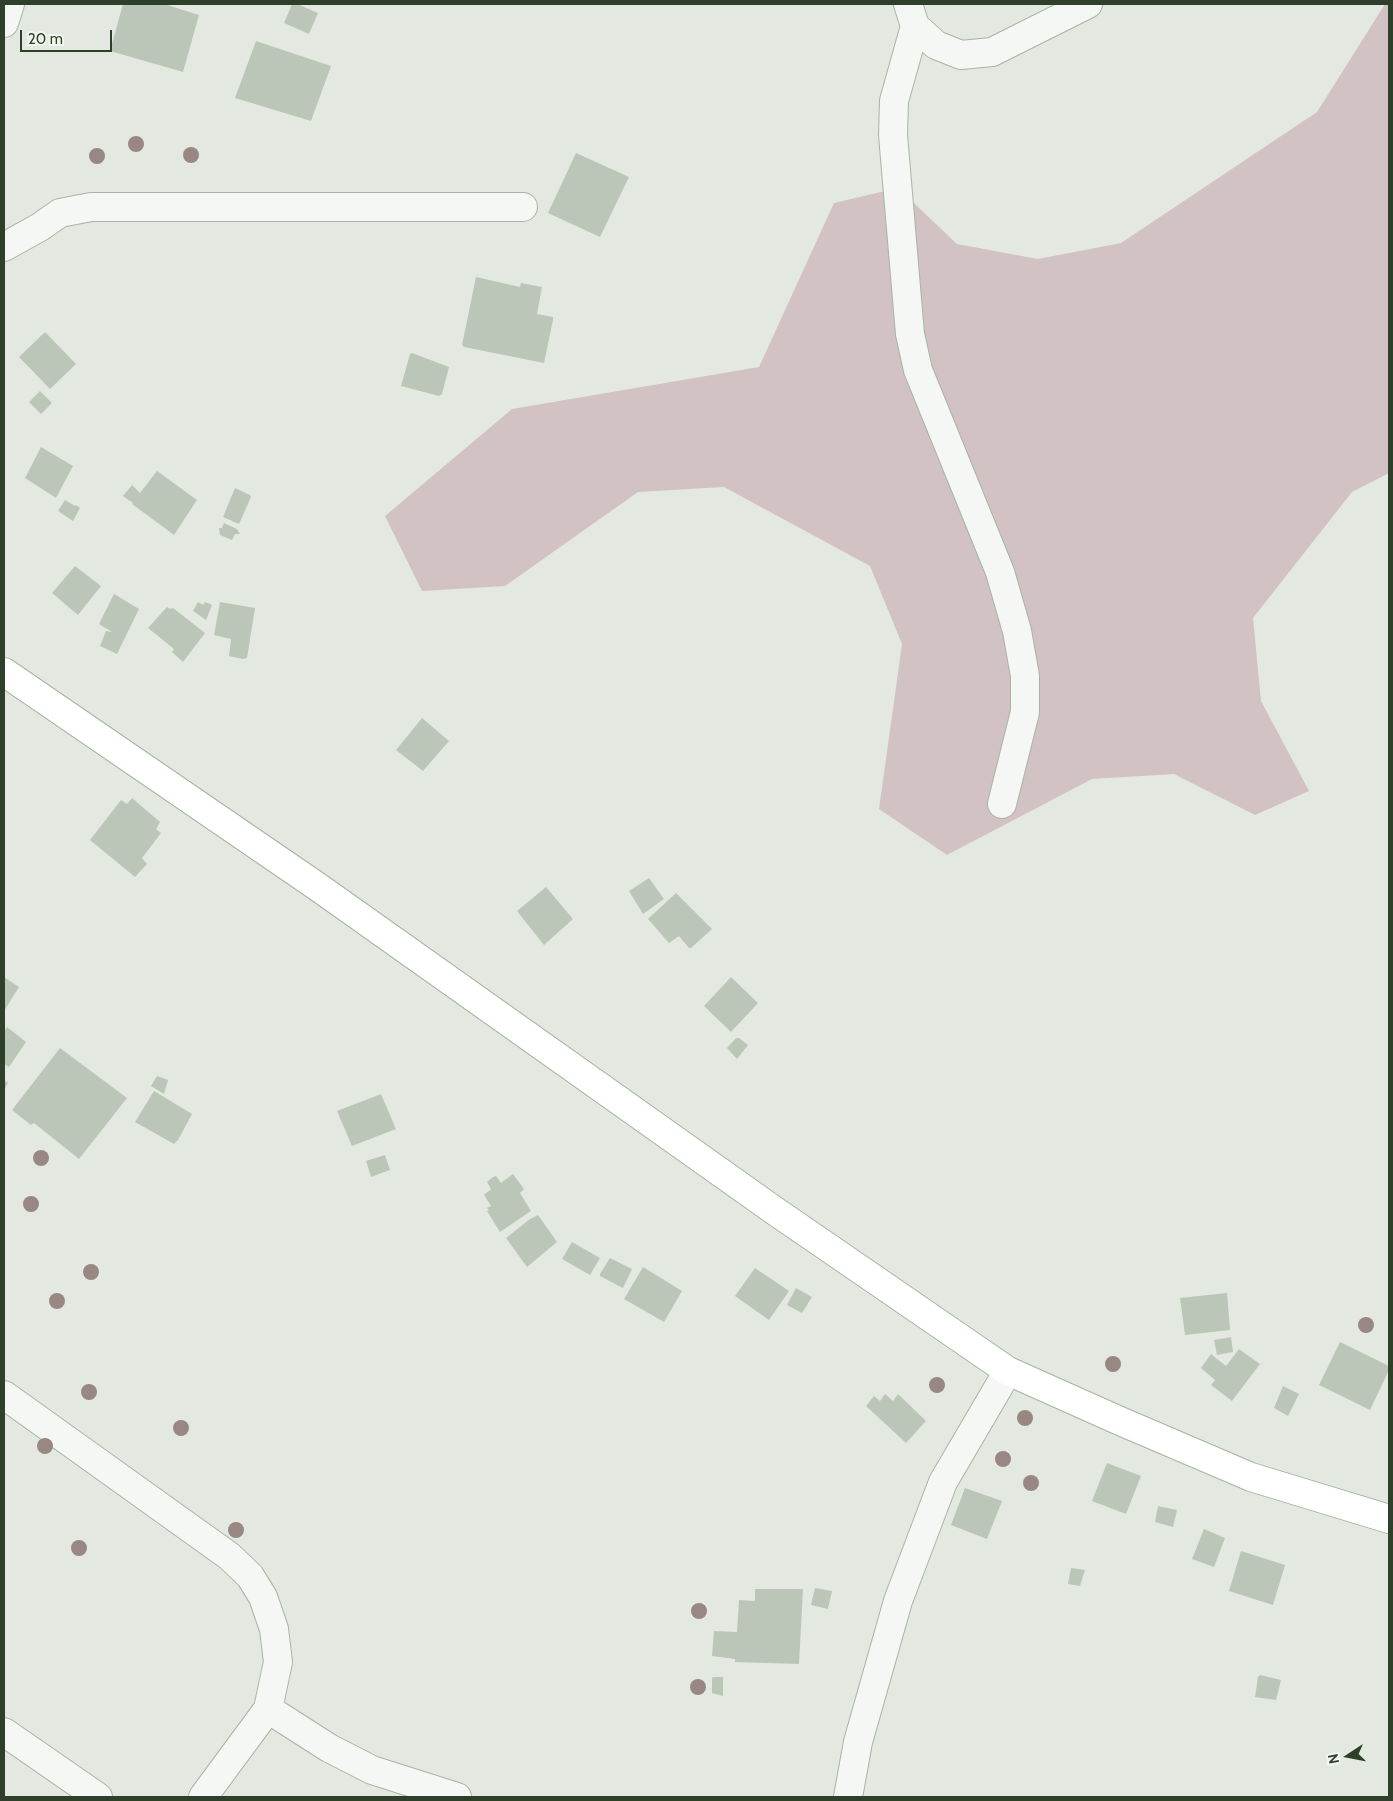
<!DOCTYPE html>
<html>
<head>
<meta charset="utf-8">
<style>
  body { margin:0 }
  #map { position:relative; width:1393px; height:1801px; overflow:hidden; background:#e3e9e0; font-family:Cabin,sans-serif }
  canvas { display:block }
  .frame { position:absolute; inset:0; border:5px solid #2e4029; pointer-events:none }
  .north { position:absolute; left:1323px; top:1731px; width:50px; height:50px; -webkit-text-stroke:4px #f2f6f0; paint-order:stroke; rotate:259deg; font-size:14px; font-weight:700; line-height:20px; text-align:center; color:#2e4029 }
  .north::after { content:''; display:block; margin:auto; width:18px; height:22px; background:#2e4029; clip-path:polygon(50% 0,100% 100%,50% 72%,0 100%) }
  .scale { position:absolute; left:20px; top:30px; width:92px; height:22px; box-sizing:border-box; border:2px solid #2e4029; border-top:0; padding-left:6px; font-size:15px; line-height:18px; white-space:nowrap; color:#2e4029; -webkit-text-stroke:4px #f2f6f0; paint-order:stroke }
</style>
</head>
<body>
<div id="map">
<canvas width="1393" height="1801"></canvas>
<div class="frame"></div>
<div class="north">N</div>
<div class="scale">20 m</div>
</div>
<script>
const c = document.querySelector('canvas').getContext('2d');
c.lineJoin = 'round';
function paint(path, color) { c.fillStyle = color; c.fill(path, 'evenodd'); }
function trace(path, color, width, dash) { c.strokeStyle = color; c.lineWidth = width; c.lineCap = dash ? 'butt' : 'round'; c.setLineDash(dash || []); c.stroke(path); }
paint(new Path2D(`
  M 1385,4 L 1389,4 L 1389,473 L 1352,492 L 1253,618 L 1261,701 L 1309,791 L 1255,815 L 1174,774 L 1092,779 L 947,855 L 879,809 L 902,644 L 870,566 L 724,487 L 638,492 L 505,586 L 422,591 L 385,516 L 512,409 L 759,367 L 834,203 L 898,188 L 957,244 L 1038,259 L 1121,243 L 1317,112 Z`), '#d3c2c4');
paint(new Path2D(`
  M 123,4 L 164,4 L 199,15 L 183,72 L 110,51 Z
  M 292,4 L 297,4 L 318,13 L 309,34 L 284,23 Z
  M 256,41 L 331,66 L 311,121 L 235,98 Z
  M 576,153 L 629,177 L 600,237 L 548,213 Z
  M 476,277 L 520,287 L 521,283 L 542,287 L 537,314 L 553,317 L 553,320 L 544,363 L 464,347 L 462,345 Z
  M 45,332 L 76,364 L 50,389 L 19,357 Z
  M 412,353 L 449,367 L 442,394 L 439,396 L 401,386 L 410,354 Z
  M 40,391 L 52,403 L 41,414 L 29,402 Z
  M 41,447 L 73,466 L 56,498 L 25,478 Z
  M 157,471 L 197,500 L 174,535 L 132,504 L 133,503 L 123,496 L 132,485 L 140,493 Z
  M 235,488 L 250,495 L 251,497 L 239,524 L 223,517 Z
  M 65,500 L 75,506 L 76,505 L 80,508 L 73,521 L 58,511 Z
  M 224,523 L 237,529 L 240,534 L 235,534 L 232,540 L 220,535 L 219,528 L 222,528 Z
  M 75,566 L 101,586 L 78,615 L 52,593 Z
  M 114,594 L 139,609 L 117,654 L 100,646 L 106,631 L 112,632 L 99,624 Z
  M 198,602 L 203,605 L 205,602 L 212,605 L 206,620 L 193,611 Z
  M 220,602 L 255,608 L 247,658 L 243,659 L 229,656 L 231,639 L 214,635 Z
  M 167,607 L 170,609 L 173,608 L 205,633 L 183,662 L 172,652 L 174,649 L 148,628 Z
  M 422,718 L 449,741 L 423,771 L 396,750 Z
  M 132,798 L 160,822 L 156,829 L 161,833 L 142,858 L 147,864 L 135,877 L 90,840 L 121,800 L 127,804 Z
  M 649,878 L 664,899 L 643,914 L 629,891 Z
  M 546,887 L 573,919 L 544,945 L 517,911 Z
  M 676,893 L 712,929 L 691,948 L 689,948 L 679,936 L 669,943 L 648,919 Z
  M 4,977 L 19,987 L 4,1011 Z
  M 731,977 L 758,1003 L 731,1032 L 704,1006 Z
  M 7,1027 L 26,1042 L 9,1067 L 4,1064 L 4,1032 Z
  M 736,1038 L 739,1038 L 748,1045 L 737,1059 L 727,1048 Z
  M 60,1048 L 127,1098 L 79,1159 L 34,1123 L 31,1125 L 12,1110 Z
  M 157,1076 L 168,1080 L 164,1094 L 151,1086 Z
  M 4,1080 L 8,1083 L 4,1090 Z
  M 154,1091 L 192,1114 L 178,1140 L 174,1144 L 135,1122 Z
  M 381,1094 L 396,1129 L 352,1146 L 337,1111 Z
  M 385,1155 L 390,1170 L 371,1177 L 366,1161 Z
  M 513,1174 L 524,1189 L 520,1193 L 531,1211 L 500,1232 L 487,1211 L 489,1210 L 487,1208 L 491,1206 L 484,1195 L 491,1189 L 487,1182 L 493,1177 L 496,1176 L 501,1183 Z
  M 538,1215 L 557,1242 L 527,1267 L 506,1238 L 530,1219 Z
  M 572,1242 L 600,1258 L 590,1275 L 562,1259 Z
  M 610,1258 L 632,1269 L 623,1288 L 600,1276 L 600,1274 Z
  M 643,1267 L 682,1291 L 664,1322 L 624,1299 Z
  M 755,1268 L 789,1291 L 769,1320 L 735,1296 Z
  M 796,1288 L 812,1297 L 802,1313 L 787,1305 Z
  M 1227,1293 L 1230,1330 L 1185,1335 L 1180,1298 Z
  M 1231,1337 L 1233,1352 L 1217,1355 L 1214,1340 Z
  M 1340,1342 L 1389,1366 L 1389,1370 L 1370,1410 L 1319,1385 Z
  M 1239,1349 L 1260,1364 L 1232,1401 L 1211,1385 L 1215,1380 L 1201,1368 L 1211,1354 L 1226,1366 Z
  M 1283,1386 L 1299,1394 L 1288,1416 L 1274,1408 Z
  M 885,1394 L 893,1401 L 898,1394 L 926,1421 L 906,1443 L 866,1406 L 874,1396 L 880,1401 Z
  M 1107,1463 L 1141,1476 L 1126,1514 L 1092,1501 Z
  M 965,1488 L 1002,1501 L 987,1539 L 951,1525 Z
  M 1158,1506 L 1177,1510 L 1173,1527 L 1155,1522 Z
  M 1204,1529 L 1225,1538 L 1214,1567 L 1192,1559 Z
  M 1241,1551 L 1285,1565 L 1273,1605 L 1229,1591 Z
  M 1071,1568 L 1085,1570 L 1080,1586 L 1068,1584 Z
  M 815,1588 L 832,1591 L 828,1609 L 811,1605 Z
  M 755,1589 L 803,1589 L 799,1664 L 735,1662 L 735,1659 L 712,1656 L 714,1631 L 737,1632 L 739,1600 L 755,1601 Z
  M 1260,1675 L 1281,1680 L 1276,1700 L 1255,1697 L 1258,1677 Z
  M 713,1677 L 723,1677 L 723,1696 L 712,1693 L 712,1678 Z`), '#bbc6b8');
const minor = new Path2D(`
  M 908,4 L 915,26 L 936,45 L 961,55 L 992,52 L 1088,4
  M 4,23 L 10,4
  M 915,26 L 894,101 L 893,135 L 910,334 L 918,370 L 1000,572 L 1017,631 L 1025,676 L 1025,712 L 1002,804
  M 4,247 L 40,227 L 60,213 L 91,207 L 523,207
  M 4,1395 L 229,1556 L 250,1576 L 263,1597 L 274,1629 L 278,1662 L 268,1709 L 203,1797
  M 268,1709 L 329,1748 L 372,1770 L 457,1797
  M 4,1732 L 98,1797
  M 848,1797 L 858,1742 L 898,1601 L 943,1482 L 1008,1371`);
const major = new Path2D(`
  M 4,672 L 318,887 L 775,1211 L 1008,1371 L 1120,1421 L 1251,1477 L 1389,1519`);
trace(minor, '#a9b3a5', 30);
trace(major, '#a5b4a0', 30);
trace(minor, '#f4f7f3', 28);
trace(major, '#fff', 28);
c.fillStyle = '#998784';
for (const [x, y] of [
  [136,144],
  [191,155],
  [97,156],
  [41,1158],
  [31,1204],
  [91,1272],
  [57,1301],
  [1366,1325],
  [1113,1364],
  [937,1385],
  [89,1392],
  [1025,1418],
  [181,1428],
  [45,1446],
  [1003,1459],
  [1031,1483],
  [236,1530],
  [79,1548],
  [699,1611],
  [698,1687]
]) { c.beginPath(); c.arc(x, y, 8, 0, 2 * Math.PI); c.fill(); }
</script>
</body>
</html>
